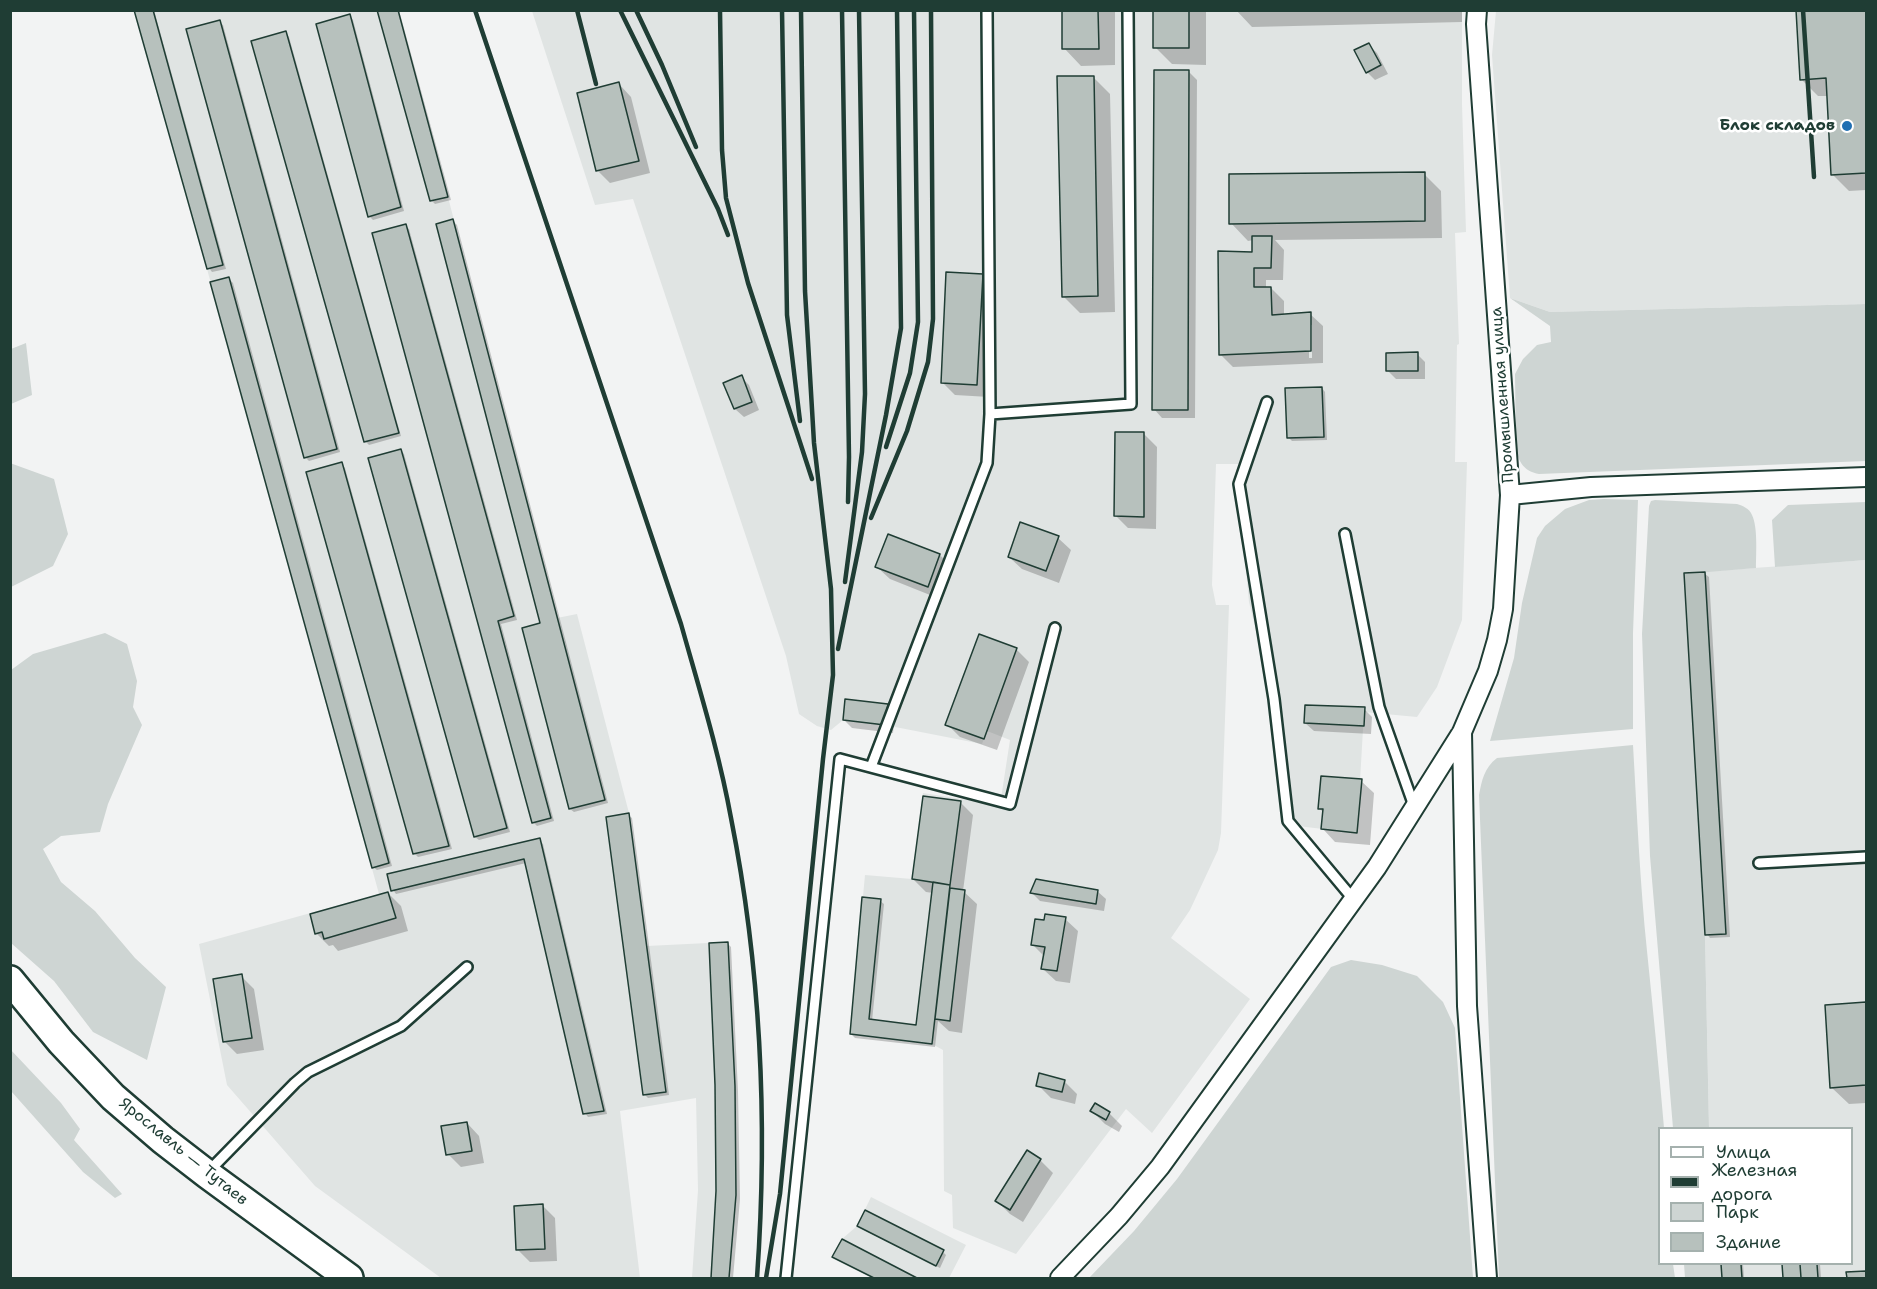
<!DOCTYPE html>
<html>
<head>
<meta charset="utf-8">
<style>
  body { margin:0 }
  #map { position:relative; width:1877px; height:1289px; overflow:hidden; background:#f2f3f3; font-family:"Shantell Sans",sans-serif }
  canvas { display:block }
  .frame { position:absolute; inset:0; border:12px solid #1f3d34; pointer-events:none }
  .legend { position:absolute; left:1658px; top:1127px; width:195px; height:138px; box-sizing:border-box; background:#fff; border:2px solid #a5b1ae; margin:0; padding:8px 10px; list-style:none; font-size:18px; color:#1f3d34 }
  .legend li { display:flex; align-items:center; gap:12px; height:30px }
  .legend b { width:30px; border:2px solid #a5b1ae }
</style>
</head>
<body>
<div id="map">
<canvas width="1877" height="1289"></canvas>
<div class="frame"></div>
<ul class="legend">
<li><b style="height:8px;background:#fff"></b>Улица</li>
<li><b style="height:8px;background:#1f3d34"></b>Железная дорога</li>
<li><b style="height:16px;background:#ced5d3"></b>Парк</li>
<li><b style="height:16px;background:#b7c1bd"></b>Здание</li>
</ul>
</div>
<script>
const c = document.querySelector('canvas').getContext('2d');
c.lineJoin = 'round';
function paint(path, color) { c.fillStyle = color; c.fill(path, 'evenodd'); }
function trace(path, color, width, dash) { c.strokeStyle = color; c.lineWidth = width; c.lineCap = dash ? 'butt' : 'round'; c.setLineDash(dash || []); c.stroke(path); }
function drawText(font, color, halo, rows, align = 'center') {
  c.font = font + ' "Shantell Sans",sans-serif'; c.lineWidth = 5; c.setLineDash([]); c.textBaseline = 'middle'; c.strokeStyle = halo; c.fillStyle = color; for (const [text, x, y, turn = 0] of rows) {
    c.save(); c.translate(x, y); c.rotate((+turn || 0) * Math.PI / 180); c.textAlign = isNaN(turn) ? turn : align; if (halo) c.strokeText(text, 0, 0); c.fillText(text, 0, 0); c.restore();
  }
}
paint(new Path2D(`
  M 134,11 L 398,11 L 448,197 L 557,618 L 577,614 L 629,813 L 647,946 L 728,942 L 735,1086 L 736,1194 L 729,1278 L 692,1278 L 698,1190 L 696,1098 L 620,1111 L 640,1278 L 441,1278 L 315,1186 L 227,1085 L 199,944 L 379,894 L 207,269 Z
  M 532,11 L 1462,11 L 1462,104 L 1466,232 L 1455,233 L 1459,344 L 1457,345 L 1455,462 L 1467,462 L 1462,620 L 1437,687 L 1417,717 L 1364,712 L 1357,833 L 1289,825 L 1274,704 L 1249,602 L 1243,538 L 1244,477 L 1252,464 L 1216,464 L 1212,585 L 1216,605 L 1229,605 L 1221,833 L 1218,850 L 1190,910 L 1171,938 L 1250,999 L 1152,1133 L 1126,1109 L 1016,1254 L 953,1228 L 952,1195 L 944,1191 L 943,1050 L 932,1044 L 850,1034 L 865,875 L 912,879 L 923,793 L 1000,805 L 1010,740 L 987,731 L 982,744 L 885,725 L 843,720 L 831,730 L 817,726 L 799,714 L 786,656 L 633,199 L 595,205 Z
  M 1496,11 L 1866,11 L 1866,304 L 1550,312 L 1510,298 L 1492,55 Z
  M 1866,560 L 1866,1278 L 1722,1278 L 1721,1264 L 1852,1264 L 1852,1128 L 1709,1128 L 1705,935 L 1684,573 Z
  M 871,1197 L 966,1245 L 949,1278 L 874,1278 L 832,1257 L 842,1239 L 857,1226 Z`), '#e0e4e3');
paint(new Path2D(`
  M 1510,298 L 1550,312 L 1866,304 L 1866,461 L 1539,474 C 1525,471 1521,465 1516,452 L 1515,374 L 1523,359 L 1537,345 L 1551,342 L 1550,326 Z
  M 26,343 L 32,395 L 11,404 L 11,349 Z
  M 10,463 L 54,479 L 68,534 L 53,566 L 11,587 Z
  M 1604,499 L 1638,500 L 1633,633 L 1633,729 L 1490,741 L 1514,658 L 1522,603 L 1537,538 L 1545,526 L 1565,509 L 1589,500 Z
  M 1655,500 L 1737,504 C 1743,506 1749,508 1752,515 C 1758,527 1756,554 1756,568 L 1684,574 L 1705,935 L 1709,1128 L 1673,1128 L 1650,856 L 1642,634 L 1649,506 L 1651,501 Z
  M 1866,502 L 1866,560 L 1775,567 L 1772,520 L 1788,505 Z
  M 105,633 L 127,644 L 137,681 L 133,707 L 142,725 L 108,804 L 100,832 L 61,836 L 43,849 L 61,882 L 95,911 L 135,958 L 166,987 L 147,1060 L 93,1032 L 54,981 L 11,943 L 11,670 L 33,654 Z
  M 1633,745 C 1637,814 1640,883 1647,951 C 1653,1010 1659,1069 1664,1128 L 1660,1128 L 1660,1264 L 1673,1264 L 1675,1278 L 1499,1278 L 1479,795 C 1482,780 1484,768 1497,758 Z
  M 1351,960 L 1382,965 L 1417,976 L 1443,1002 L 1455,1028 L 1473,1278 L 1089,1278 L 1134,1231 L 1177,1179 L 1331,967 Z
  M 10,1049 L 61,1103 L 80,1129 L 74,1140 L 122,1194 L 115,1198 L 83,1172 L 11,1091 Z
  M 1684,1264 L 1721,1264 L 1722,1278 L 1685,1278 Z`), '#ced5d3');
paint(new Path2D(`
  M 135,10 L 154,10 L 226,269 L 212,272 L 209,268 Z
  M 378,10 L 399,10 L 451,200 L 435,204 L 431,200 Z
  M 1064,10 L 1115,10 L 1115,65 L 1081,66 L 1064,48 Z
  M 1155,10 L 1206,10 L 1206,65 L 1172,64 L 1155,47 Z
  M 1236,10 L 1462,10 L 1462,22 L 1252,27 Z
  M 1797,10 L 1866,10 L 1866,190 L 1849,191 L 1832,174 L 1828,96 L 1818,96 L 1801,79 Z
  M 350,16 L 353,20 L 404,211 L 373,220 L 369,216 Z
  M 219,22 L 223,25 L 340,452 L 309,461 L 305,457 Z
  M 286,33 L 289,37 L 401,436 L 369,445 L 365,441 Z
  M 1368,44 L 1377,53 L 1388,74 L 1375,80 L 1367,72 Z
  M 1189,72 L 1197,80 L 1195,418 L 1162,418 L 1154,409 Z
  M 1093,77 L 1110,94 L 1115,312 L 1080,313 L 1063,296 Z
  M 619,84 L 631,97 L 650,173 L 610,183 L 598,171 Z
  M 1424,174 L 1441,191 L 1442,238 L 1275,240 L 1284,250 L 1283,280 L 1266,280 L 1266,288 L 1271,288 L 1284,301 L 1284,315 L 1310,314 L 1323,326 L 1323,363 L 1233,367 L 1220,354 L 1254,254 L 1254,240 L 1248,241 L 1231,223 ZM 1309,325 L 1312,325 L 1312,358 L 1309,358 Z
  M 453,221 L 457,225 L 608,803 L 574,812 L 570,809 L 542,625 Z
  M 405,226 L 409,229 L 517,620 L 501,624 L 554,821 L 537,826 L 533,822 Z
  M 982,276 L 995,288 L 989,397 L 955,395 L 942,382 Z
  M 229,279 L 233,283 L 392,866 L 377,870 L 373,867 Z
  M 1417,354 L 1425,362 L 1425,379 L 1396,379 L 1388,371 Z
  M 741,377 L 749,385 L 759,410 L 744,417 L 735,409 L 725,384 Z
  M 1322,388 L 1325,392 L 1327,440 L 1292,441 L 1288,437 Z
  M 1144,434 L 1157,447 L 1156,529 L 1128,528 L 1116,516 Z
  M 401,450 L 404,454 L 510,832 L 479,840 L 475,837 Z
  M 341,464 L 345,468 L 452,849 L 418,857 L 414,853 Z
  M 889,536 L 940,555 L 952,568 L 940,599 L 890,579 L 877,567 Z
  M 1058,538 L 1071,550 L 1059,583 L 1022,569 L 1009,557 Z
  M 1705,574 L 1709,577 L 1730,937 L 1710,938 L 1707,934 Z
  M 1016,649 L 1029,662 L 997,750 L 960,737 L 947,724 Z
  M 887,705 L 895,713 L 893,733 L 852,728 L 844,720 Z
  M 1364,709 L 1372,717 L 1371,734 L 1314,731 L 1305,723 Z
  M 1361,781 L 1374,793 L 1370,845 L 1335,842 L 1323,829 L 1324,813 L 1320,809 Z
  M 961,803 L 973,815 L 963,891 L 977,904 L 962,1033 L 949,1031 L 938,1021 L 935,1047 L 855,1038 L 851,1034 L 880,901 L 884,904 L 872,1021 L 917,1026 L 933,893 L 926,892 L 913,879 Z
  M 628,815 L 632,818 L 669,1095 L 648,1098 L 644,1094 Z
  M 539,840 L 543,844 L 607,1114 L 588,1117 L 585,1113 L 526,863 L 396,894 L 393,890 Z
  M 1097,891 L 1106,899 L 1104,911 L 1040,901 L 1032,893 Z
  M 388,893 L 401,906 L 408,931 L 338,951 L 333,945 L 329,946 L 317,934 L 311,915 Z
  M 1065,919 L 1078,931 L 1070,983 L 1056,981 L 1043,969 L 1045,957 L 1032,944 L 1045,921 Z
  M 727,943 L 731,947 L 738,1091 L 740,1199 L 733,1278 L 712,1278 L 718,1191 Z
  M 241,976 L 254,989 L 264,1050 L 237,1054 L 225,1042 Z
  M 1866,1004 L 1866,1103 L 1849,1104 L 1831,1087 L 1826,1006 Z
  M 1064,1081 L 1077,1094 L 1075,1104 L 1051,1098 L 1038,1085 Z
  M 1092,1111 L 1109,1113 L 1122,1126 L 1119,1132 L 1105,1124 Z
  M 467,1123 L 479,1136 L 484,1163 L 461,1167 L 448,1154 Z
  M 1027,1152 L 1041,1161 L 1053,1173 L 1023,1222 L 1010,1214 L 997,1201 Z
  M 543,1206 L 555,1218 L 557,1261 L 530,1262 L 517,1249 Z
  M 859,1225 L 943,1252 L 946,1255 L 940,1268 L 862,1229 Z
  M 842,1241 L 913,1278 L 873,1278 L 838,1260 L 834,1257 Z
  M 1722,1264 L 1743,1264 L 1744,1278 L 1723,1278 Z
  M 1783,1264 L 1820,1264 L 1821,1278 L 1785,1278 Z`), '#0003');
const building = new Path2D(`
  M 134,10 L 153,10 L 223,265 L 207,269 Z
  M 377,10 L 398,10 L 448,197 L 430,201 Z
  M 1062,10 L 1098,10 L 1099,49 L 1062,49 Z
  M 1153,10 L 1189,10 L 1189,48 L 1153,48 Z
  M 1796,10 L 1866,10 L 1866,173 L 1831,175 L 1826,78 L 1800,80 Z
  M 350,14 L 401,207 L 368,217 L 316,24 Z
  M 220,20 L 337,449 L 304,458 L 186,29 Z
  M 286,31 L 399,433 L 364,442 L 251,41 Z
  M 1369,43 L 1381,65 L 1366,73 L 1354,50 Z
  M 1154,70 L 1189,70 L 1188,410 L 1152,410 Z
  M 1057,76 L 1094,76 L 1098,296 L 1062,297 Z
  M 619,82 L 639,161 L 596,171 L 577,93 Z
  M 1425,172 L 1425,221 L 1229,224 L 1229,174 Z
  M 453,219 L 605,800 L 569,809 L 522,628 L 540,623 L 436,224 Z
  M 406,224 L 514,616 L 498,621 L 551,818 L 532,823 L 372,233 Z
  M 1252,236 L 1272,236 L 1271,268 L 1254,268 L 1254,287 L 1271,287 L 1272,315 L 1311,312 L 1311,351 L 1219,355 L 1218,251 L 1252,252 Z
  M 946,272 L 983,274 L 977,385 L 941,383 Z
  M 229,277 L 389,863 L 372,868 L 210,282 Z
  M 1418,352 L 1418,371 L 1386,371 L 1386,353 Z
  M 742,375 L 752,402 L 734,409 L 723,383 Z
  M 1322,387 L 1324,437 L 1287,438 L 1285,388 Z
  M 1115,432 L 1144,432 L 1144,517 L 1114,516 Z
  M 401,449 L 507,828 L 474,837 L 368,458 Z
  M 342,462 L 449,846 L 413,854 L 306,472 Z
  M 1020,522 L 1059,536 L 1046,571 L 1008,557 Z
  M 888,534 L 940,554 L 928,587 L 875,567 Z
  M 1705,572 L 1726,934 L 1705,935 L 1684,573 Z
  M 979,634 L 1017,648 L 984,739 L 945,725 Z
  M 845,699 L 888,704 L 885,725 L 843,720 Z
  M 1305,705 L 1365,707 L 1364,726 L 1304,723 Z
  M 1321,776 L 1362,779 L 1357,833 L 1321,829 L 1323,809 L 1318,809 Z
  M 923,796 L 961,801 L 950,885 L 912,879 Z
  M 629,813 L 666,1092 L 643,1095 L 606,817 Z
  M 540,838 L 604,1111 L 583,1114 L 524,859 L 391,891 L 387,874 Z
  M 1036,879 L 1098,890 L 1096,904 L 1030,893 Z
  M 933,882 L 950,885 L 932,1044 L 850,1034 L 862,897 L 881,899 L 869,1019 L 916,1025 Z
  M 950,888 L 965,890 L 950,1021 L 935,1019 Z
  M 388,892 L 396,918 L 324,939 L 322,932 L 315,934 L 310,914 Z
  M 1045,914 L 1066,917 L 1057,971 L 1041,969 L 1045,947 L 1031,945 L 1035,919 L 1044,920 Z
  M 728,942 L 735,1086 L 736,1195 L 729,1278 L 711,1278 L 716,1191 L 715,1085 L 709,943 Z
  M 242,974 L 252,1038 L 223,1042 L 213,979 Z
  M 1866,1002 L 1866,1085 L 1830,1088 L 1825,1005 Z
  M 1039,1073 L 1065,1080 L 1062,1092 L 1036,1086 Z
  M 1095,1103 L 1110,1112 L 1106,1120 L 1090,1111 Z
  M 467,1122 L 472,1151 L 446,1155 L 441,1126 Z
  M 1027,1150 L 1041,1159 L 1010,1210 L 995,1201 Z
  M 543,1204 L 545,1249 L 516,1250 L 514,1206 Z
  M 865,1210 L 944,1250 L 936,1266 L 857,1226 Z
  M 842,1239 L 917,1278 L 874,1278 L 832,1257 Z
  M 1721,1264 L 1741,1264 L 1742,1278 L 1722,1278 Z
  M 1782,1264 L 1800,1264 L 1801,1278 L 1783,1278 Z
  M 1800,1264 L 1817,1264 L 1818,1278 L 1801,1278 Z
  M 1866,1271 L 1866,1278 L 1847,1278 L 1846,1272 Z`);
paint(building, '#b7c1bd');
trace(building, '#1f3d34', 1.5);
const service = new Path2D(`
  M 987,10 L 990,414
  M 1267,402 L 1239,484 L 1274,699 L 1288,821 L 1354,900
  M 1345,534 L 1379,707 L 1414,806
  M 871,767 L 987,463 L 990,414 L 1131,404 L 1128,10
  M 1759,863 L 1866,857
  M 208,1172 L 295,1083 L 308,1072 L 401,1026 L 467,967
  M 786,1278 L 840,759 L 1010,804 L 1055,628`);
const minor = new Path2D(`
  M 1510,495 L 1591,487 L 1866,477
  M 1462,732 L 1467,1006 L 1487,1278
  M 1060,1278 L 1119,1216 L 1160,1167 L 1377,867 L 1462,732 L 1488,671 L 1497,640 L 1503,609 L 1510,495 L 1476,24 L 1477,10`);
const primary = new Path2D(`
  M 10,980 L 61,1042 L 113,1097 L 163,1140 L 207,1174 L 349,1278`);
trace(service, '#1f3d34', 14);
trace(minor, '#1f3d34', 22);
trace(primary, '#1f3d34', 32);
trace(service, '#fff', 9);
trace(minor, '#fff', 18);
trace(primary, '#fff', 27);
trace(new Path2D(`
  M 475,10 L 681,624 C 699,688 719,752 731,818 C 761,969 768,1124 757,1278
  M 577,10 L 596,84
  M 620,10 L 718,209 L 728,235
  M 636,10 L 662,65 L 696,147
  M 720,10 L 722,150 L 726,198 L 748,283 L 812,479
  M 782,10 L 787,315 L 800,421
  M 842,10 L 849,457 L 848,502
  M 1803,10 L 1814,177
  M 886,447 L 910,373 L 918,322 L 914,10
  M 871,518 L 907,431 L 928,362 L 933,319 L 931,10
  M 845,582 L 862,452 L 865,394 L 859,10
  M 838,649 L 886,415 L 901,328 L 897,10
  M 766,1278 L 780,1194 L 823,759 L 833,675 L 831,589 L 814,443 L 805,291 L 801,10`), '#1f3d34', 4.5);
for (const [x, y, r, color] of [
  [1847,126,6,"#1f6fb2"]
]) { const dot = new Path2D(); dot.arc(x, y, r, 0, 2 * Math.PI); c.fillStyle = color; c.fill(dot); trace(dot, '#fff', 2); }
drawText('bold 16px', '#1f3d34', '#fff', [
  ["Блок складов",1835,126]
], 'right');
drawText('16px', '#1f3d34', '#fff', [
  ["Промышленная улица",1503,395,-94],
  ["Ярославль — Тутаев",183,1152,39]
]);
</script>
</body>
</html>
